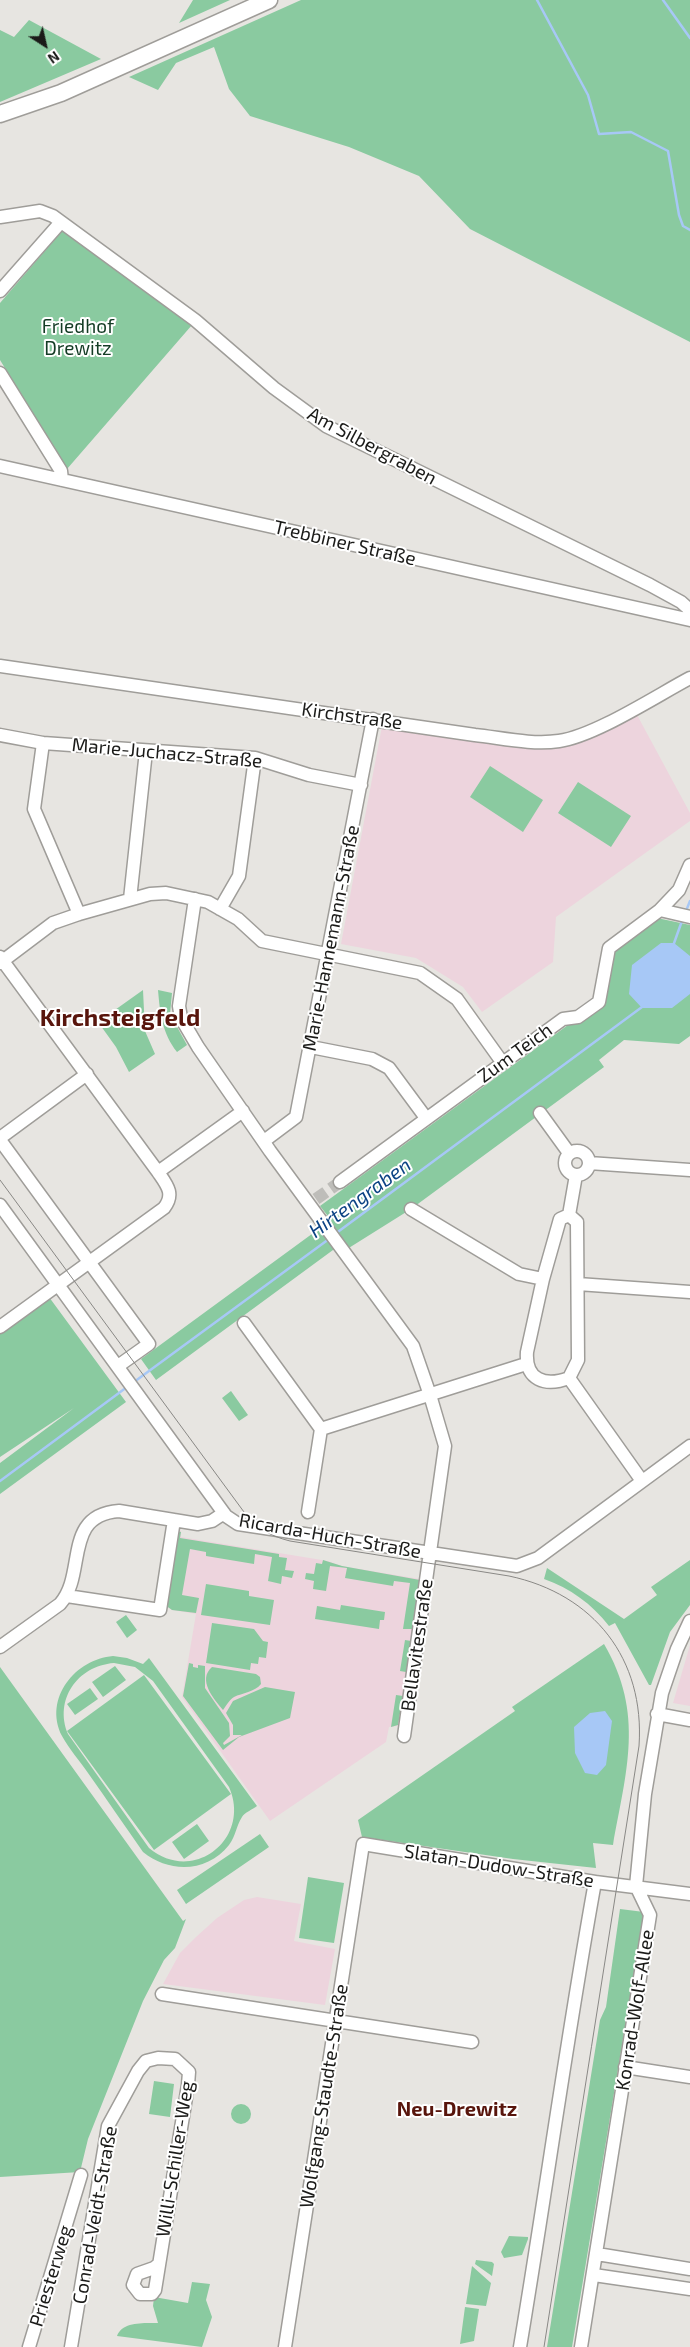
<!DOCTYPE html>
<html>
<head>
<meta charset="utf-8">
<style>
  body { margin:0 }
  #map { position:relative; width:690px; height:2347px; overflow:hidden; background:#e7e5e1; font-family:"Exo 2",sans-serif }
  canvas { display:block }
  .north { position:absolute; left:20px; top:20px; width:50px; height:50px; -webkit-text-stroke:4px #fff; paint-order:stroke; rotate:145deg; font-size:14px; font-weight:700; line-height:20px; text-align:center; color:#1b1b19 }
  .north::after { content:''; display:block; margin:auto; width:18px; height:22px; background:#1b1b19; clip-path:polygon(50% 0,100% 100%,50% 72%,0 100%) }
</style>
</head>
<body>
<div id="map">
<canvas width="690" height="2347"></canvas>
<div class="north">N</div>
</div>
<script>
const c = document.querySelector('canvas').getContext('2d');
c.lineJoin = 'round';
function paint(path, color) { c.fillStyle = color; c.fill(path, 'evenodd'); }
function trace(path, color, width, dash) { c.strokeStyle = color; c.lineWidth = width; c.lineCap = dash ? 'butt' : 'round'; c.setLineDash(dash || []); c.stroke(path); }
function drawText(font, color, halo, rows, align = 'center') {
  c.font = font + ' "Exo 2",sans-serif'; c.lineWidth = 4; c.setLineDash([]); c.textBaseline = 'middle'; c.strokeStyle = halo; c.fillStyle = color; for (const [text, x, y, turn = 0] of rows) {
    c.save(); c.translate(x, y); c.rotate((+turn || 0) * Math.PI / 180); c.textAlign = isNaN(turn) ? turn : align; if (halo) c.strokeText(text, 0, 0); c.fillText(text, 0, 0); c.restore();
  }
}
paint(new Path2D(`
  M 636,713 L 690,813 L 690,821 L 556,917 L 553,962 L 482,1012 L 463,987 L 416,958 L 341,944 L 382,726 L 500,745 L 537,747 Z
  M 176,1530 L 181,1531 L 181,1537 L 328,1561 L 342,1566 L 420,1579 L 399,1726 L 389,1727 L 386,1742 L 270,1821 L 182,1697 L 196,1614 L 172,1610 L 165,1605 Z
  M 690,1645 L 690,1706 L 673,1703 Z
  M 257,1897 L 301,1904 L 294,1941 L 335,1949 L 325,2005 L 163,1984 L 180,1953 L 196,1937 L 217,1918 L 244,1900 Z`), '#edd4dd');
paint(new Path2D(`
  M 193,0 L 230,0 L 179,23 Z
  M 301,0 L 690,0 L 690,342 L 470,229 L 419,176 L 349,147 L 250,116 L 229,89 L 214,47 L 176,63 L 158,90 L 129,77 Z
  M 29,20 L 101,59 L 0,102 L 0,30 L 14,37 Z
  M 63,230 L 192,325 L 67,469 L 0,360 L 0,303 Z
  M 490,766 L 543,800 L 523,832 L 470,797 Z
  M 578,782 L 631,816 L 611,847 L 558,813 Z
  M 657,918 L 690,925 L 690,1036 L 679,1044 L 624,1040 L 599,1060 L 604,1067 L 411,1209 L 344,1251 L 333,1250 L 156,1380 L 141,1359 L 331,1220 L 320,1206 L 568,1025 L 587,1017 L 614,950 Z
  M 143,990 L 145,1031 L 155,1054 L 129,1072 L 116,1047 L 98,1022 Z
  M 158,990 L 172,993 L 170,1014 L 187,1045 L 177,1052 C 162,1033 160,1013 158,990 Z
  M 49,1297 L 126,1402 L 0,1494 L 0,1463 L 74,1408 L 0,1457 L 0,1334 Z
  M 231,1391 L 248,1415 L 239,1421 L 222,1398 Z
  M 177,1531 L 181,1532 L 180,1538 L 279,1554 L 279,1557 L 287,1558 L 285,1570 L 294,1571 L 292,1578 L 282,1576 L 281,1584 L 268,1581 L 272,1557 L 255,1554 L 254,1564 L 206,1556 L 206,1552 L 190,1549 L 182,1595 L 199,1598 L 196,1613 L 172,1610 L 165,1605 Z
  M 323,1560 L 342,1566 L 420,1580 L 413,1629 L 403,1629 L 410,1583 L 394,1581 L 393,1586 L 345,1578 L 347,1568 L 330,1566 L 326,1591 L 313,1589 L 314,1581 L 305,1579 L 306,1573 L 314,1574 L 316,1563 L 322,1564 Z
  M 690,1560 L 690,1605 L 670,1632 L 651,1685 L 649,1685 L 615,1623 L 609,1626 C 592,1604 570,1588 544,1579 L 547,1568 L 624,1619 L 657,1595 L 651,1587 Z
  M 206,1584 L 249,1591 L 249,1596 L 274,1600 L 270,1625 L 201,1615 Z
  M 341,1605 L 385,1612 L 384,1620 L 380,1620 L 379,1629 L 315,1619 L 317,1606 L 340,1610 Z
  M 126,1615 L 137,1630 L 127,1638 L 116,1622 Z
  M 212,1623 L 254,1629 L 263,1641 L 268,1642 L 266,1658 L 259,1657 L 258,1664 L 251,1663 L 250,1670 L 206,1663 Z
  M 405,1640 L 411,1641 L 406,1672 L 400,1671 Z
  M 604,1644 C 645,1714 626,1771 613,1845 L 593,1843 L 596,1868 L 513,1859 L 362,1837 L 358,1820 L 515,1711 L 512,1707 Z
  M 113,1656 L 127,1658 L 143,1664 L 149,1658 L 257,1806 C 253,1809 244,1813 242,1817 C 236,1826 236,1836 229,1845 C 207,1873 169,1873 143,1852 C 125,1826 107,1800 88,1773 C 80,1761 69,1749 62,1736 C 43,1698 76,1659 113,1656 ZM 114,1663 L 135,1667 L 153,1681 L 229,1787 C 252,1839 193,1885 149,1848 L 68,1734 C 54,1700 77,1666 114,1663 Z
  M 189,1663 L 193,1664 L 193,1667 L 198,1668 L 198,1665 L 205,1666 L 205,1688 L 229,1723 L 230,1736 L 223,1743 L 224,1745 L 242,1735 L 233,1735 L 233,1725 L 226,1713 L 233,1701 L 265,1687 L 295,1692 L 290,1718 L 239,1737 L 223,1750 L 183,1696 Z
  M 115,1666 L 126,1680 L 103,1697 L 92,1682 Z
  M 0,1667 L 183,1921 L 186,1919 L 175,1948 L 164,1960 L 143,2001 L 88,2139 L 80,2172 L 0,2177 Z
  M 212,1667 L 256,1674 L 260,1677 L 261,1684 C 255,1692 242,1693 234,1697 C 229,1700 226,1706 223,1710 C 214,1699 197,1680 212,1667 Z
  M 144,1675 L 231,1794 L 154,1850 L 67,1731 Z
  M 90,1688 L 98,1699 L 75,1715 L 67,1704 Z
  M 396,1695 L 403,1696 L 398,1725 L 391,1727 Z
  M 197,1824 L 209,1841 L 184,1859 L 172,1842 Z
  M 260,1834 L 269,1847 L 186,1904 L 177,1890 Z
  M 308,1877 L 344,1883 L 334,1943 L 299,1938 Z
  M 620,1909 L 644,1912 L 572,2347 L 547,2347 L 600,2020 L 606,2007 Z
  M 154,2081 L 174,2084 L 170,2117 L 149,2114 Z
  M231 2114a10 10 0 1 1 20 0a10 10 0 1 1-20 0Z
  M 509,2236 L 528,2237 L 528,2239 L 522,2255 L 504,2258 L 501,2252 Z
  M 476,2260 L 492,2262 L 494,2264 L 492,2276 L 475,2264 Z
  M 472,2266 L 491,2283 L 486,2306 L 466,2304 Z
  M 192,2282 L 210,2284 L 206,2300 L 212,2317 L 202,2347 L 117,2336 C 122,2321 146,2323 158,2323 L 153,2306 L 154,2297 L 188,2303 Z
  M 465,2307 L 479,2309 L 474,2341 L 460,2344 Z`), '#8acaa0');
paint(new Path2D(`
  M 661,943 L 674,943 L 690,956 L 690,994 L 672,1008 L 642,1008 L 629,994 L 632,965 Z
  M 605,1711 L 612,1721 L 606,1765 L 597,1775 L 585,1773 L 575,1753 L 574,1727 L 590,1713 Z`), '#a7c8f6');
trace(new Path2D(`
  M 537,0 L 588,95 L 599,134 L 631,132 L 668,151 L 679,215 L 683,226 L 690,230
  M 663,0 L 690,38
  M 686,911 L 690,901
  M 673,946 L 683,918
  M 335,1234 L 642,1007
  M 134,1382 L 329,1239
  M 0,1481 L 127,1387`), '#a7c8f6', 2.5);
trace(new Path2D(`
  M 316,1199 L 340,1182`), '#bebdb9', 12, [12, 6]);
const minor = new Path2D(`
  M 0,217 L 40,211 L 53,216 L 195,320 L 274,388 L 326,426 L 650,585 L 681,602 L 690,610
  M 0,291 L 61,222
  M 0,373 L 61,471 L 62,480
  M 0,466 L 690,620
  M 0,666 L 475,735 C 502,738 532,745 559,741 C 595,736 656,696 690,678
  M 0,735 L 43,743 L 255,758 L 309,775 L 361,785
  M 43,743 L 34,809 L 79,914
  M 130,899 L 146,751
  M 195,899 L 179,1006 L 181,1018 L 198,1047 L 270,1151 L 413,1346 L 430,1395 L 445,1446 L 404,1736
  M 220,909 L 239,876 L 255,758
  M 660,910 L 679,890 L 690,865
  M 0,957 L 158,1172
  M 0,963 L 53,923 L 79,914 L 150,894 L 166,893 L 208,902 L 238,919 L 262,941 L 420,973 L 457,999 L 502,1062
  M 311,1047 L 372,1059 L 389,1068 L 426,1118
  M 540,1113 L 569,1153
  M 0,1138 L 87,1074
  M 0,1140 L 149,1344 L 118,1366
  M 264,1141 L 296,1117 L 373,719
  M565 1163a12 12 0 1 1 24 0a12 12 0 1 1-24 0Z
  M 589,1163 L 690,1170
  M 340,1182 L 563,1019 L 578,1017 L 599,1002 L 609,948 L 660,910 L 690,917
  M 0,1205 L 226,1516 L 238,1524 L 517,1566 L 538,1558 L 690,1446
  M 411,1209 L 519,1274 L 543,1279
  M 569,1215 L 577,1222 L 578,1360 L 569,1378 C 545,1387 525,1380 527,1352 L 543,1279 L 560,1219 Z
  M 569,1215 L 576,1175
  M 578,1284 L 690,1292
  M 244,1323 L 321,1429
  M 0,1327 L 164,1208 C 175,1194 167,1185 158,1172 L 243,1111
  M 569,1378 L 642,1481
  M 308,1512 L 321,1429 L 526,1364
  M 67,1596 L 160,1610 L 174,1520
  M 0,1647 L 60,1604 C 87,1574 62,1515 119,1511 L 198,1524 L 212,1521 L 224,1513
  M 657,1714 L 690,1720
  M 162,1994 L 472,2042
  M 625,2067 L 690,2077
  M 597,2254 L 690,2269
  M 594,2275 L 690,2289
  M 29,2347 L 81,2175
  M 71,2347 L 108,2126 L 138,2071 L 146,2061 L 158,2058 L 175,2059 L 189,2072 L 188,2085 L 155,2290 L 152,2294 L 140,2294 L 133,2285 L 137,2274 L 154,2268 L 159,2264
  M 285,2347 L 363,1844 L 595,1882 L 690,1894
  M 520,2347 C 546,2192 567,2036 595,1882
  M 581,2347 L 650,1915 L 636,1886 L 645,1794 L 662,1693 L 677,1649 L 690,1621`);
const major = new Path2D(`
  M 0,114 L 61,93 L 269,0`);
trace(minor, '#9f9d99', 15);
trace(major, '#9f9d99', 19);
trace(minor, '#fff', 12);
trace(major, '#fff', 16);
trace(new Path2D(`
  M 0,1180 L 244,1512 C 256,1528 270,1536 290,1541 L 509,1576 C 594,1594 645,1659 639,1746 L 544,2347`), '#898885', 1);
drawText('19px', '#143c25', '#fff', [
  ["Friedhof",78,327],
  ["Drewitz",78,349]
]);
drawText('19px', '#1b1b19', '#fff', [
  ["Am Silbergraben",372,446,28],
  ["Trebbiner Straße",345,543,13],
  ["Kirchstraße",352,716,8],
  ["Marie-Juchacz-Straße",167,753,5],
  ["Marie-Hannemann-Straße",331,938,-79],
  ["Zum Teich",515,1053,-36],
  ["Ricarda-Huch-Straße",330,1536,10],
  ["Bellavitestraße",417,1645,-82],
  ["Slatan-Dudow-Straße",499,1866,9],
  ["Konrad-Wolf-Allee",635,2010,-81],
  ["Wolfgang-Staudte-Straße",324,2096,-81],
  ["Willi-Schiller-Weg",175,2159,-81],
  ["Conrad-Veidt-Straße",95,2215,-80],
  ["Priesterweg",51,2276,-73]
]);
drawText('italic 20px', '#0c4384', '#fff', [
  ["Hirtengraben",360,1198,-36]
]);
drawText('bold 20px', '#58150c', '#fff', [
  ["Neu-Drewitz",457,2109]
]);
drawText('bold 24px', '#58150c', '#fff', [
  ["Kirchsteigfeld",120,1018]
]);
</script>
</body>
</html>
